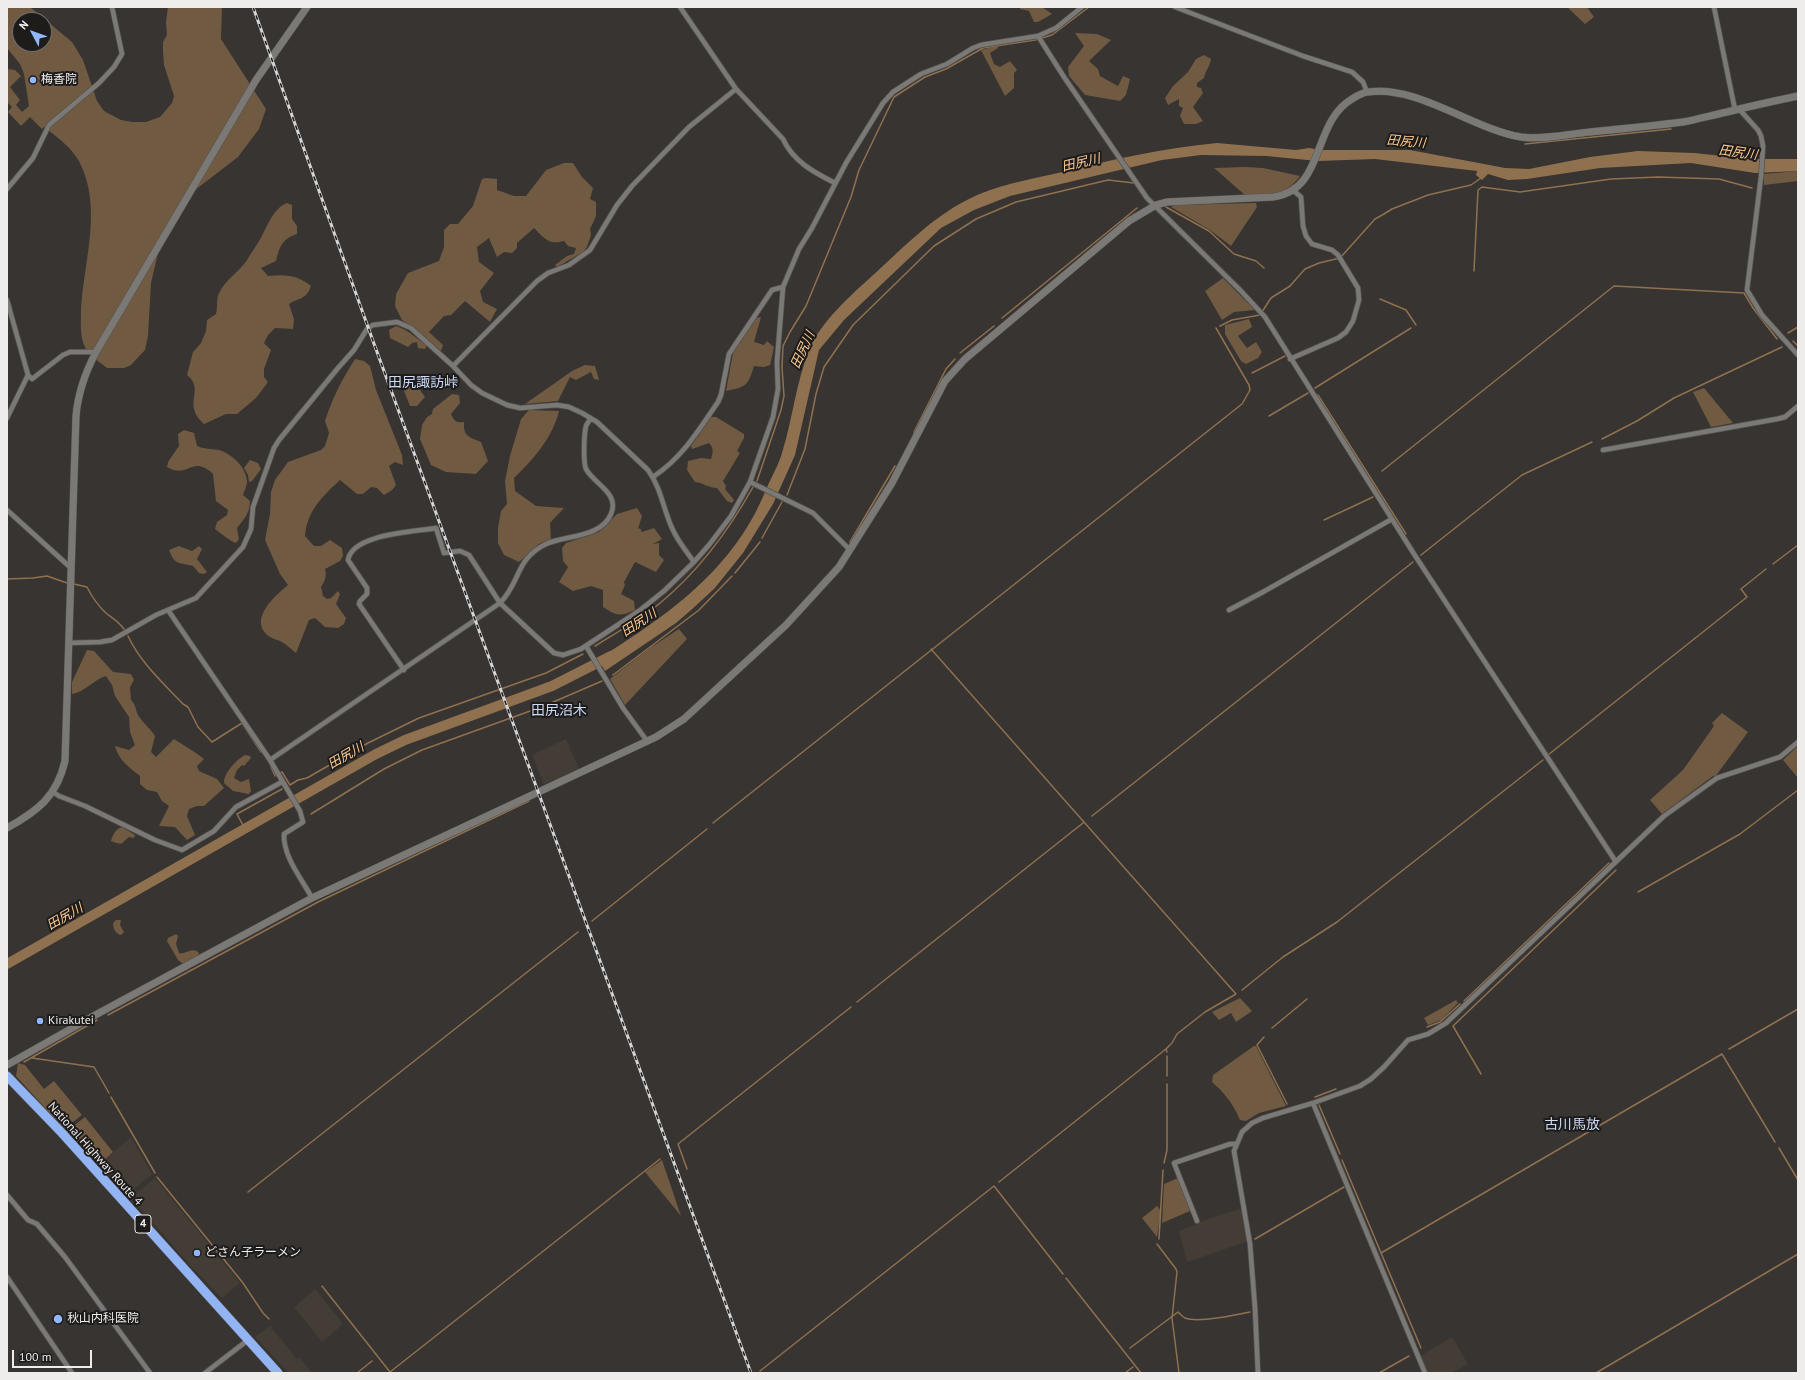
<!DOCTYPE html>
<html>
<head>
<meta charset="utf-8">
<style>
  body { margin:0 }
  #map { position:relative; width:1805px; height:1380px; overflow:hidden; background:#373432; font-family:"PT Sans",sans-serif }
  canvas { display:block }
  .frame { position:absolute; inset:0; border:8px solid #efedec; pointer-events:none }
  .north { position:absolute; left:12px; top:12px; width:40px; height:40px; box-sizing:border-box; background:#1d1c1b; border:1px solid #71706f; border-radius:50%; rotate:311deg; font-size:11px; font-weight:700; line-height:16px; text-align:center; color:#efedec }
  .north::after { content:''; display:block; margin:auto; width:14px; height:18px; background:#92b7fd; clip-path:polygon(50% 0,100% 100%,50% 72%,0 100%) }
  .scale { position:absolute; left:12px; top:1350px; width:80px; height:18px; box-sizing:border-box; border:2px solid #efedec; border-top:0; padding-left:5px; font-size:12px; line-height:14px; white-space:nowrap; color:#efedec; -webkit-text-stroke:3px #1d1c1b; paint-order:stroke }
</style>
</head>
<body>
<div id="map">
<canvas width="1805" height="1380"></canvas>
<div class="frame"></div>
<div class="north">N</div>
<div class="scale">100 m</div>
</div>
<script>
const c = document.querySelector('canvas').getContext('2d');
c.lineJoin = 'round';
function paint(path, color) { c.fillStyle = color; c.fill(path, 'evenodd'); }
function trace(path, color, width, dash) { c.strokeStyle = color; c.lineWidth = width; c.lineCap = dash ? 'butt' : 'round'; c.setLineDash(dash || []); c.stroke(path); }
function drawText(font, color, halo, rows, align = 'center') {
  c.font = font + ' "PT Sans","Noto Sans JP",sans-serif'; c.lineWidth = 4; c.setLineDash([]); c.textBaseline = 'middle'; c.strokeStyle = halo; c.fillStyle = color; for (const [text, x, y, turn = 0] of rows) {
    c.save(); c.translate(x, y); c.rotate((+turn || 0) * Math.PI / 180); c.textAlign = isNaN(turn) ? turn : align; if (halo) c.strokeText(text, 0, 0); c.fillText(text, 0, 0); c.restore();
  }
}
paint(new Path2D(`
  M 566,739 L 579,769 L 544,785 L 532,755 Z
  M 131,1137 L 152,1174 L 128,1194 L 100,1164 Z
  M 155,1178 L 240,1283 L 222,1298 L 190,1265 L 131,1198 Z
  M 1241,1209 L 1243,1211 L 1246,1233 L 1246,1242 L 1187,1262 L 1179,1231 L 1213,1217 Z
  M 315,1289 L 343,1324 L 322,1342 L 294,1307 Z
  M 270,1326 L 297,1359 L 300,1358 L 312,1373 L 289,1373 L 255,1337 Z
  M 1452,1337 L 1468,1364 L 1451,1373 L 1428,1373 L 1420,1356 Z`), '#443d36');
paint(new Path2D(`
  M 7,7 L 30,7 L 72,42 L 83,60 L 97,101 L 104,111 L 121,120 L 133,122 L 146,122 L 160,117 L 172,103 L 174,96 L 164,65 L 163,52 L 163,42 L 167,35 L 166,22 L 168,7 L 222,7 L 221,39 L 266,109 L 259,129 L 238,157 L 186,197 L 159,249 L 151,283 L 148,336 L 145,350 L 131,365 L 124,368 L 107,368 C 98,361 86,354 83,342 C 80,332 81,319 81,309 C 84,260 103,207 79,161 C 71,147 57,137 44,127 L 42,129 L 30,117 L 21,126 L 8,112 L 12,107 L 7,102 L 7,69 L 15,70 L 21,76 L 10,87 L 20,100 L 16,105 L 22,112 L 29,106 L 24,74 L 20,64 L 7,48 ZM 20,20 L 44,20 L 44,44 L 20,44 Z
  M 1020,7 L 1042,7 L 1052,14 L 1038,22 L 1034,22 L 1029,11 L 1020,9 Z
  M 1567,7 L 1587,7 L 1594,17 L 1585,24 Z
  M 1075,33 L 1097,34 L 1111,40 L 1089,61 L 1098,69 L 1100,76 L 1118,86 L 1123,76 L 1130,79 L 1126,95 L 1120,101 L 1085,95 L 1069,76 L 1068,67 L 1084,46 Z
  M 997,46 L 998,48 L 990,53 L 994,64 L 1000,67 L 1010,61 L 1017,70 L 1014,73 L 1014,88 L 1005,96 L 981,50 Z
  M 1204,55 L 1211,59 C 1210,67 1205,71 1204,78 L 1197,83 L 1197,87 L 1201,88 L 1203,93 L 1193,107 L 1203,121 L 1196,124 L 1184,124 L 1180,116 L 1183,108 L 1179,106 L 1179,99 L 1168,105 L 1165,98 L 1173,86 L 1188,72 L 1196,59 Z
  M 564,163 L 573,163 L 582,177 L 593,188 L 590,199 L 596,202 L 596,216 L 590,229 L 591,235 L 587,247 L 583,252 L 557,267 L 555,265 L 567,256 L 574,254 L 576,248 L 568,246 L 564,241 C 548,245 545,239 534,228 L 517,243 L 517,248 L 512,253 L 504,252 L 497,257 L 489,238 L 477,247 L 479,262 L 494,273 L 480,291 L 483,302 L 497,309 L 490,322 L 465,301 L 451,315 L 444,316 L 429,332 L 443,345 L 441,351 L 413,327 L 402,320 L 395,306 L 396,294 L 408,273 L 439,261 L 444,247 L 444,230 L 450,224 L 458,224 L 473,206 L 482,179 L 486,178 L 497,179 L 497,190 L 514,196 L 526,196 L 546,170 Z
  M 1245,167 L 1263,168 L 1300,176 C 1285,197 1268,194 1245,195 L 1214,168 Z
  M 1798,171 L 1798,181 L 1764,185 L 1764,174 Z
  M 287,203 L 292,205 L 292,219 L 297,226 L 297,234 C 283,238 279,247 276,261 L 261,268 L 268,276 C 284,274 298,275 311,286 C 306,300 300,297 289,304 L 294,319 L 293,329 L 275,328 L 268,335 L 264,343 L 271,350 L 264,369 L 264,377 L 268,382 L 256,398 L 237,414 L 226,414 L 204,424 C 181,404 206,390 187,375 L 193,352 L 201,343 L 206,331 L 207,320 L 216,314 C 218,307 216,299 219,293 C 226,279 240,271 247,260 C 251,253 255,248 259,241 C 267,228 272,209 287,203 Z
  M 1256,203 L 1257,207 L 1231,246 L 1210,230 L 1171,207 L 1175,205 Z
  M 1223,278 L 1255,310 L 1234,312 L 1222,320 L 1205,291 Z
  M 761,317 L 754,342 L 764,345 L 767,341 L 774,347 L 770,365 L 764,367 L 754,366 C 748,386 746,387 726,391 L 733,353 L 756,318 Z
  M 1249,319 L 1252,327 L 1238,336 L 1247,348 L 1256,342 L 1262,352 L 1258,358 L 1246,364 L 1241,361 L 1225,334 L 1225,325 Z
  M 396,326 C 410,331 415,338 427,345 L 425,349 L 418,348 L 417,342 L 412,343 L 408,347 L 390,338 L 389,330 Z
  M 355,359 L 364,361 L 370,366 L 376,390 L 402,455 L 403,465 L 395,462 L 389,466 L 396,485 L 392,490 L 384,495 L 377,488 L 371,487 L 363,494 L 357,494 L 340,480 C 322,497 307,511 305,536 L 314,546 L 321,546 L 330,540 L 342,548 L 343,556 L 340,561 L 325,569 C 327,576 325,581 321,587 L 323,596 L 327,599 L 331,598 L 338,591 L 340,594 L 336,604 L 346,618 L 344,624 L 338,628 L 325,627 L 315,618 L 309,620 L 296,653 C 291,649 286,644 280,641 C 275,639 270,638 266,634 C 250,617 276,595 288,585 L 280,574 L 265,540 L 270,514 L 271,492 L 275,480 L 288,462 L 321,450 L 325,446 L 329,433 L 325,421 C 332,399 342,379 355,359 Z
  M 585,365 L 595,366 L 599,380 L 594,379 L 591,372 L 576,380 L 570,377 L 558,401 L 525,404 L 572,371 Z
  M 407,383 L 413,387 L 418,387 L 425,397 L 417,406 L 410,406 L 402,386 Z
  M 1704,388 L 1733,423 L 1711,427 L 1693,392 Z
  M 452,394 L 459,395 L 460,403 L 451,414 C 454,421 456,423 464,422 C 463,436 469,437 481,442 L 488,461 L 476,474 L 446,472 L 431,465 L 420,439 L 422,425 L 427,417 L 432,414 L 433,409 Z
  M 529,410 L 559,411 C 553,437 533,460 514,478 L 515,491 L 536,506 L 564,508 L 550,523 L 551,539 L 539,544 L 519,562 L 504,555 L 498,543 L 498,528 L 501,511 L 507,504 L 505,481 L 510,456 L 521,419 Z
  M 711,417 L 716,417 L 744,434 L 744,438 L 737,451 L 740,453 L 723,481 L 726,486 L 725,489 L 734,500 L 732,503 L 727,501 L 717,488 C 709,488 703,483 695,482 L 687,470 L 688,461 L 701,458 L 711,459 C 713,453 714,448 709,443 L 692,449 L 691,446 Z
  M 184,430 L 194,433 L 197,446 C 205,450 214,448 222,451 C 234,456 247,469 247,482 C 247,486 244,491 243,495 L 250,501 C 250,513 244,519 237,528 L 239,539 L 236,543 C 228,540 222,534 215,529 L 217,522 L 227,515 L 228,510 L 216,501 L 213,474 C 191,454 189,480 167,467 L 168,462 L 179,446 L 178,434 Z
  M 250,460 L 258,463 L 261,469 L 252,481 L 249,482 L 248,475 L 244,468 Z
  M 637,508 L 642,516 L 638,529 L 640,528 L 642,532 L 654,528 L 662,539 L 653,544 L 659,543 L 659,555 L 664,560 L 656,572 L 635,562 L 624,582 L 625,585 L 621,594 L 634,601 L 635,610 C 620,617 617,616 603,607 L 603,590 L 591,586 L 573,591 L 559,582 L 568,567 L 563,561 L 562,548 L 566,543 L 599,532 L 617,514 Z
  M 179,546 L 192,551 L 199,546 L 202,549 L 197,559 L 207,572 L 204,574 L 199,573 L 193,566 C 179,562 175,566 169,550 Z
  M 679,629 L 687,639 L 625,705 L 610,679 L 650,648 Z
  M 87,650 L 94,651 L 113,672 L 131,674 L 134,680 L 130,687 L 131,700 C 136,705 135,708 138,715 C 142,722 150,728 155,736 L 151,752 L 156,757 L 174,739 L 196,753 L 204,759 L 197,766 L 199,771 L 217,779 L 224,788 L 204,806 L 197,806 L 189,809 L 187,816 L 195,835 L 187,840 L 175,827 L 159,826 L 169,806 L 162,801 L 157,792 L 147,790 L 140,784 L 140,776 C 129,767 119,761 115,746 L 129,750 L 135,745 L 130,732 L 129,717 L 115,696 L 112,685 L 106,676 C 93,680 85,692 72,694 L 72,682 Z
  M 1722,713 L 1748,732 L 1715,777 L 1713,776 L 1662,814 L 1650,800 L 1683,770 L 1714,726 L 1712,723 Z
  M 1798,746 L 1798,778 L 1783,760 Z
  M 245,755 L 250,756 L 251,758 L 244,766 L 242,765 L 237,770 L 234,778 L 241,782 L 249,779 L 251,791 L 249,794 L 233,791 L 224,783 C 224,773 236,760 245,755 Z
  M 122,827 L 135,835 L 134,838 L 129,837 C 120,844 124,846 111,841 C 113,835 115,829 122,827 Z
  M 116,920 L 121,920 L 120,925 L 124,932 L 121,935 C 116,934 113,929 113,923 Z
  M 176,934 L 178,936 L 176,944 L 179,953 C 186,955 192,946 199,953 L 198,956 L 183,964 L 178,960 L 167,941 L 168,938 Z
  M 1240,998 L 1252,1011 L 1236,1022 L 1231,1013 L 1219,1020 L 1212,1012 Z
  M 1456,1000 L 1458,1003 L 1441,1020 L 1428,1025 L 1424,1018 Z
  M 1254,1046 L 1256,1046 L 1286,1106 L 1259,1113 L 1246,1121 L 1240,1120 C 1233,1104 1225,1093 1212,1082 L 1213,1075 Z
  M 18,1063 L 25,1065 L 44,1089 L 54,1081 L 82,1115 L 64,1129 L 16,1076 Z
  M 85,1117 L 113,1152 L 100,1164 L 67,1131 Z
  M 662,1160 L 681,1216 L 645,1172 Z
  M 1178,1178 L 1190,1211 L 1162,1223 L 1164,1184 Z
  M 1157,1206 L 1161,1211 L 1157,1237 L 1142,1218 Z`), '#715a42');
paint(new Path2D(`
  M 1217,143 L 1296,150 L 1309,148 L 1321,150 L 1410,150 L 1505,168 L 1529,169 L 1590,157 L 1638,151 L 1694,153 L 1752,159 L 1798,159 L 1798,171 L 1755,173 L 1691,163 L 1600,168 L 1527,179 L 1508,180 L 1488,174 L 1482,180 L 1476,175 L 1477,171 L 1375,159 L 1318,161 L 1266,156 L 1201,155 L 1162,160 L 1010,196 L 974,210 L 941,228 L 844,320 L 819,350 L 795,455 L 773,504 L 743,553 L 714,589 L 691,610 L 676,623 L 605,671 L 598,659 C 652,625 706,589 742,535 C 753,519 761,502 768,485 C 773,474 779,464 782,453 C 793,418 796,381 810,348 C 821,322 851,295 872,276 C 902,249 931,218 967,200 C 995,185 1028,180 1058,173 C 1111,160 1163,148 1217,143 Z`), '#90714f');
trace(new Path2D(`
  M 1525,144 L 1671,129
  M 1166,207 L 1209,231 L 1234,254 L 1256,261 L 1264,268
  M 1474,271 L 1478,190 L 1482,187 L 1520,192 L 1611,179 L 1658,177 L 1719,179 L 1752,188
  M 1380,299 L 1406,310 L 1416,325
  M 1002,318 L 1137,208
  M 1220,326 L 1232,320 L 1260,315 L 1271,298 L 1290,286 L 1305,269 L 1319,263 L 1340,258 L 1375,219 L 1384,214 L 1392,209 L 1428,195 L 1471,185 L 1481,178
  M 1788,333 L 1798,327
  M 1793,341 L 1798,346
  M 960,353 L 994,326
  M 1252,373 L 1285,356
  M 1315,388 L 1411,328
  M 1318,395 L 1406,534
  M 1269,416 L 1308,393
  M 914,432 L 946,369 L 955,359
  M 1602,439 L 1637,421 L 1674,398 L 1782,347
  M 1382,471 L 1614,286 L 1744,293 L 1753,308 L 1777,339
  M 757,481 L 781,410 L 784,396 L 782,367 L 783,346 L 790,332 L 806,306 L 851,197 L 859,170 L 894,97 L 925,77 L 946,69 L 983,48 L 1035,40 L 1052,35 L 1089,7
  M 787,495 L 805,449 L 816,394 L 824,367 L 853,325 L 934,246 L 976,219 L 1016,202 L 1108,180 L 1134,183
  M 1324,520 L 1373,497
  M 762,538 L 782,502
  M 850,542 L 895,466
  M 1421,555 L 1522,475 L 1592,442
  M 1773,564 L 1798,545
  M 735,573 L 760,542
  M 7,579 L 33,578 L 47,576 L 67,583
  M 74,584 L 87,587 C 92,597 98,606 107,614 C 114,619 119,622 124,629
  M 128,636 C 140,662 163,683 183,704 L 188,707 L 198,727 L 212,742 L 242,723 L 261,752
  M 595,646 C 616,633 639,620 659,604 C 699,571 728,532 753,487
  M 931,649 L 1236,994 L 1205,1012 L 1177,1034 L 1172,1043 L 1166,1049 L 1167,1052
  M 613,675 L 699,610 L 732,576
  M 1548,755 L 1747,597 L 1741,589 L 1766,569
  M 271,767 L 275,776
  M 280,773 L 282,772 L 290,785 L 298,780 L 307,778 L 368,743 L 419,718 L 546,673 L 583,654
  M 311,814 L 384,769 L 422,750 L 544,706 L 602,681
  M 1092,816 L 1413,562
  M 713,823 L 1242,404 L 1250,390 L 1249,385 L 1216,328
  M 245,829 L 237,814 L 282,789
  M 1638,892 L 1740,834 L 1798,790
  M 592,921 L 707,829
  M 1242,990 L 1283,957 L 1337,922 L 1543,760
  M 1464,1001 L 1609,863
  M 857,1002 L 1083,823
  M 108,1015 L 318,902 L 529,801
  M 1427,1027 L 1440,1022 L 1460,1004
  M 1272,1028 L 1307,999
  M 1264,1037 L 1257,1045 L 1287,1104
  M 1729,1049 L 1798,1009
  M 32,1058 L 94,1067 L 109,1093
  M 24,1062 L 97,1020
  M 1481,1074 L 1453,1026 L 1616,870
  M 1167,1076 L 1167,1056
  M 111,1097 L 155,1173
  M 1315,1097 L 1336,1089
  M 1319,1105 L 1340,1154
  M 1779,1148 L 1798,1180
  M 1342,1160 L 1421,1348
  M 1164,1163 L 1167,1150 L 1167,1084
  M 687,1169 L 678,1144 L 851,1007
  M 157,1177 L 243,1283 L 263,1313 L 269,1319
  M 999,1182 L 1166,1049
  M 248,1192 L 578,932
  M 1159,1239 L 1163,1170
  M 1255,1239 L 1344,1187
  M 1157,1244 L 1176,1269 L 1177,1272 L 1172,1318 L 1179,1373
  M 1381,1253 L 1722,1054 L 1775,1142
  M 1066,1278 L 1141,1373
  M 322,1286 L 390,1372 L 660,1159
  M 1130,1348 L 1178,1312 C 1180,1314 1183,1317 1185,1318 C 1197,1323 1236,1315 1250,1312
  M 760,1371 L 994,1186 L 1063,1274
  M 357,1373 L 372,1361
  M 1125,1373 L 1133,1367
  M 1379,1373 L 1409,1356
  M 1596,1373 L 1798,1254`), '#90714f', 1.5);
trace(new Path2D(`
  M 7,964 L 376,754 L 405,740 L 552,686 L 611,656`), '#90714f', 10);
const street = new Path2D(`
  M 680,7 L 736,89 L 783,139 C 793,161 813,172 835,183
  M 1175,7 L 1303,56 L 1352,72 L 1363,82 L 1367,92
  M 1714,7 L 1735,110
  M 1038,36 L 1064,77 L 1147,198 L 1241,291 L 1265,317 L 1414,554 L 1616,862
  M 1739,109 L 1758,130 L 1761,136 L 1763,146 L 1761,177 L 1747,290 L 1762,315 L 1798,355
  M 7,189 L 33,158 L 49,125 L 99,83 L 114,67 L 122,54 L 112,7
  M 7,300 L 28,375 L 32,379 L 63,355 L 70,352 L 96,352
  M 1290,359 L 1338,338 L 1346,332 L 1353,321 L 1359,300 L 1358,288 L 1338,255 L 1332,250 L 1312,244 L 1306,236 L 1303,226 L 1301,197 L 1294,191
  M 453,366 L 537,281 L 548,273 L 569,265 L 590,250 L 617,205 L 632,186 L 689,127 L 736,89
  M 7,418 L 28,375
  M 1603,450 L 1777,419 L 1785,417 L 1798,406
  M 653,477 C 683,457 698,431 718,402 L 721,395 L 729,354 L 772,290 L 783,287
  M 750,482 L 813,513 L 850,550
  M 7,510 L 71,568
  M 168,610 L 270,760 L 300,811 L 303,822 L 284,834 C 283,857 302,879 312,898
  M 1229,610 L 1263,592 L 1392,519
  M 69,643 L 100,642 L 112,640 L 156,615 L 196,598 L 243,547 L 251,529 L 253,507 L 274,448 L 279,440 L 338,368 L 354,350 L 367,329 L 373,325 L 397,322 L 411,328 L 453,366 L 471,385 L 482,393 L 507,405 L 520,408 L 557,405 L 569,407 L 582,413 L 597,422 L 648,470 C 661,488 663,508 672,528 C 677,540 686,551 694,562
  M 586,646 L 623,708 L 647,741
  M 404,670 L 359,604 L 360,601 L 367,594 L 367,588 L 348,560 C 352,534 413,532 436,528 L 444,553 L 460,551 L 469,555 L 500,603 L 554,653 L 563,655 L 581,649 L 639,611 L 664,591 L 694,562 L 709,545 L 731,516 L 750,482 L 773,417 L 778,389 L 777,362 L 783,287 L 799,249 L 812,228 L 846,163 L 883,103 L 893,92 L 921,74 L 947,64 L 973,48 L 981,45 L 1038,36 L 1056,28 L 1082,7
  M 270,760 L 500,603 C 521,582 515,559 546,544 C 566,535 601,538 611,514 C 620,493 594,484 586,469 C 583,462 584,434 586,426 C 587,424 589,421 591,418
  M 53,792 L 59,796 L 85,806 L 155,840 L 182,850 L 214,831 L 236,807 L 282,782
  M 1313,1103 L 1425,1373
  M 7,1195 L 28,1220 L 37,1224 L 65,1257 L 150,1373
  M 1197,1221 L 1174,1163 L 1230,1144 L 1236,1144
  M 7,1277 L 72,1373
  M 205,1373 L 248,1340
  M 1258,1373 L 1255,1308 L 1250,1244 L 1234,1151 L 1242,1132 L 1252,1123 L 1263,1118 L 1313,1103 L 1360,1086 L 1371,1079 L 1384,1067 L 1408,1040 L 1428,1034 L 1446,1023 L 1664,816 L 1717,778 L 1780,757 L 1798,742`);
const secondary = new Path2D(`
  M 7,828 C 38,811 57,796 65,761 L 76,416 C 78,392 85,373 96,352 L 256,80 L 307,7
  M 7,1065 L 99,1013 L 312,898 L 656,737 L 684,719 L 786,625 L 839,567 L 892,483 L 945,381 L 965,359 L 1129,221 L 1156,205 L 1167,202 L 1273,197 C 1326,190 1311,123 1352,99 C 1357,96 1363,92 1368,92 C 1418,85 1472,129 1521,137 C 1543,140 1568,134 1590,132 C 1621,129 1652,126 1683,122 C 1698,119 1713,115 1727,112 C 1751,106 1774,101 1798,96`);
const highway = new Path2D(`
  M 7,1076 L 62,1133 L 278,1373`);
trace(street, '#545251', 6);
trace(secondary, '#545251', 8);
trace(highway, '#545251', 10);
trace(street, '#7b7976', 4.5);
trace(secondary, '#7b7976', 7);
trace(highway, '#92b4f3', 9);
const rail = new Path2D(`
  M 253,7 L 373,341 L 751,1373`);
trace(rail, '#d7d5d3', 3);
trace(rail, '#1d1c1b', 1.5, [4.5]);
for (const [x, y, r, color] of [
  [33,80,4,"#92b7fd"],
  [40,1021,4,"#92b7fd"],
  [197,1253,4,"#92b7fd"],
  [58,1319,5,"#92b7fd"]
]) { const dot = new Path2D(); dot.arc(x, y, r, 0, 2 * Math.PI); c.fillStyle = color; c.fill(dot); trace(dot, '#1d1c1b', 1.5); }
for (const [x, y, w] of [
  [143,1224,16]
]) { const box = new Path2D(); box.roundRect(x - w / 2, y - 9, w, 18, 3); c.fillStyle = '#1d1c1b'; c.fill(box); trace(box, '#efedec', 1); }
drawText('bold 11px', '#efedec', null, [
  ["4",143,1224]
]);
drawText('12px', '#efedec', '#1d1c1b', [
  ["梅香院",41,80],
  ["Kirakutei",48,1021],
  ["どさん子ラーメン",205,1253],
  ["秋山内科医院",67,1319]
], 'left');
drawText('12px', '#efedec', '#1d1c1b', [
  ["National Highway Route 4",95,1154,48]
]);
drawText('italic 13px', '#fdca92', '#1d1c1b', [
  ["田尻川",1406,142,5],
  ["田尻川",1738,153,8],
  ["田尻川",1081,163,-13],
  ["田尻川",803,350,-65],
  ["田尻川",639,623,-33],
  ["田尻川",346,756,-30],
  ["田尻川",65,917,-30]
]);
drawText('14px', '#ccdaf5', '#1d1c1b', [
  ["田尻諏訪峠",423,383],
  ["田尻沼木",559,711],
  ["古川馬放",1572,1125]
]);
</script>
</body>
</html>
